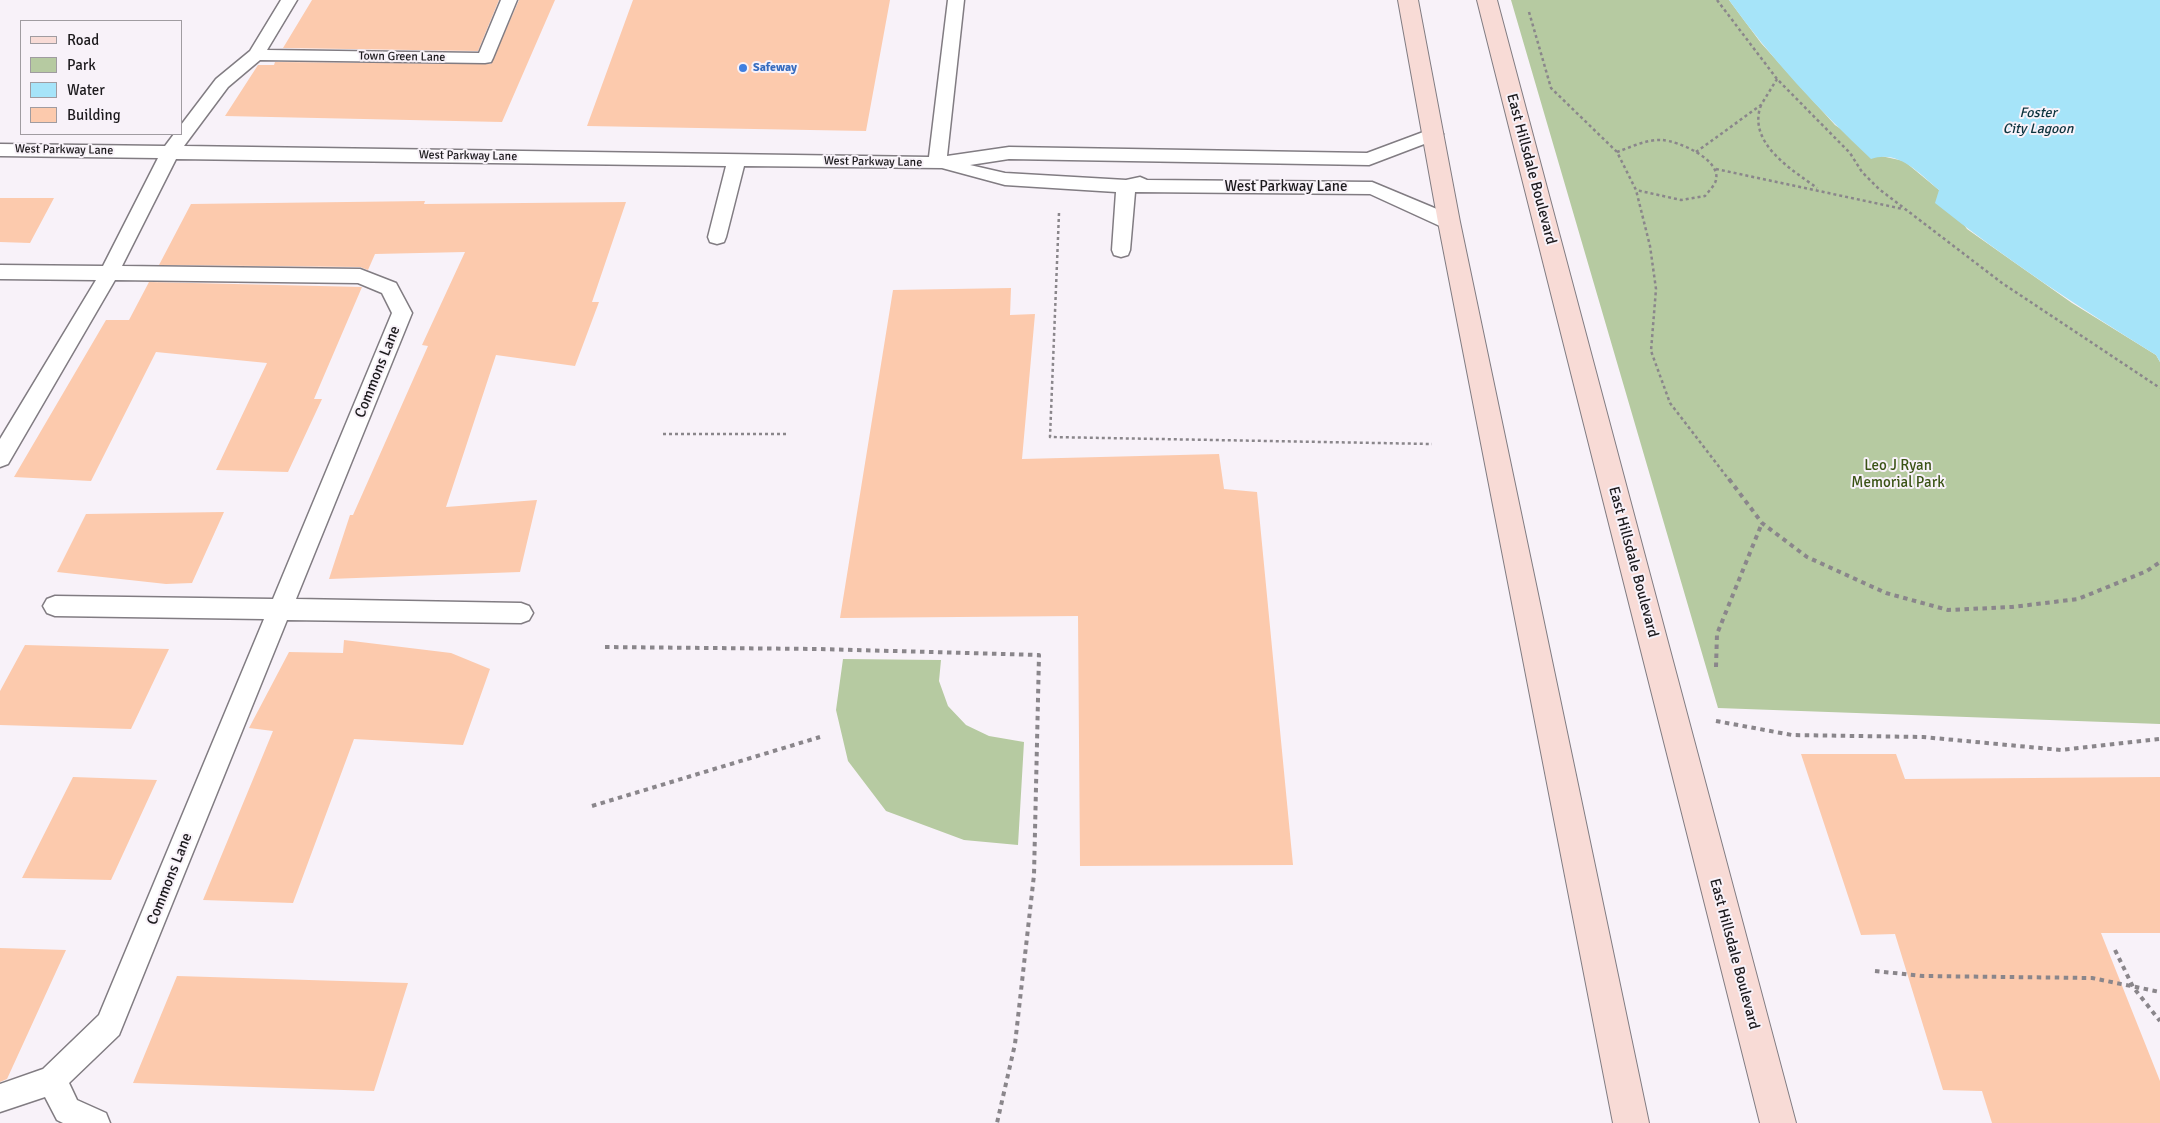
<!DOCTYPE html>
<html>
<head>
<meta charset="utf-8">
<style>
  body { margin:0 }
  #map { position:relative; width:2160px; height:1123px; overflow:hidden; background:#f8f2f9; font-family:Signika,sans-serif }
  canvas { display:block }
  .legend { position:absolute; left:20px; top:20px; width:162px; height:115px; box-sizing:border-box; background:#f8f2f9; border:1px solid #a09ca1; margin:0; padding:6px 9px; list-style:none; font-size:15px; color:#1c1a1d }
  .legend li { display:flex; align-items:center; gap:10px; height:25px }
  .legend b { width:25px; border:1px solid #a09ca1 }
</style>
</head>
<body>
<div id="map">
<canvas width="2160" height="1123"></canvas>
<ul class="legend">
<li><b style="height:6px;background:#f8dbd6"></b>Road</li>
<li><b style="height:14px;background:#b6caa1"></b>Park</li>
<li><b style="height:14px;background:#a6e4f9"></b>Water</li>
<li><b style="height:14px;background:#fccaad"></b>Building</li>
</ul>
</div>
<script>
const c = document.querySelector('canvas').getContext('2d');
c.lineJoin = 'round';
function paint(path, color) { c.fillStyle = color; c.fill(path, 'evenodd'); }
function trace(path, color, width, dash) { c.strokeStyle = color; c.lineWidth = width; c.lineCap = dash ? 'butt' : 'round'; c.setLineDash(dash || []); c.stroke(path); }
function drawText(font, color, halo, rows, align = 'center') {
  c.font = font + ' Signika,sans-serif'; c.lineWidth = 4; c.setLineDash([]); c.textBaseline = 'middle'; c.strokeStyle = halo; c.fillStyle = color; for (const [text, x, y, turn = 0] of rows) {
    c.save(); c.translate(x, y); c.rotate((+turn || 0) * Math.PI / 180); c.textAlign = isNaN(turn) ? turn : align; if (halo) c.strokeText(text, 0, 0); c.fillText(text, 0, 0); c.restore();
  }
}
paint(new Path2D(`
  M 1511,0 L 1729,0 L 1761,43 L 1835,125 L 1881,156 L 1904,161 L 1939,190 L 1967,229 L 2072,303 L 2156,355 L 2160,362 L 2160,724 L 1718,708 Z
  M 843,659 L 941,660 L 939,681 L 948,706 L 966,725 L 989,736 L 1024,742 L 1018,845 L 964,840 L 886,811 L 848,761 L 836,710 Z`), '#b6caa1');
paint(new Path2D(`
  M 1729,0 L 2160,0 L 2160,362 L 2156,355 C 2080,308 2005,259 1935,203 L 1939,190 C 1919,173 1898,149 1871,159 C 1819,110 1771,59 1729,0 Z`), '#a6e4f9');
paint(new Path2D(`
  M 312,0 L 499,0 L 478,51 L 283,48 Z
  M 519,0 L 555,0 L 502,122 L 225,116 L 258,65 L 274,65 L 275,62 L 491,64 Z
  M 633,0 L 890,0 L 866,131 L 587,126 Z
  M 0,198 L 54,198 L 30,243 L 0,242 Z
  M 425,201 L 424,204 L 626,202 L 592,302 L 599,302 L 575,366 L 496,355 L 446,507 L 537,500 L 520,572 L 329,579 L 350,515 L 353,515 L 428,346 L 422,345 L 465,252 L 375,254 L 368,270 L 360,267 L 159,265 L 191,204 Z
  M 149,282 L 362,287 L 314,399 L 322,399 L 288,472 L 216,470 L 267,363 L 156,352 L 91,481 L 14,477 L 106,320 L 129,320 Z
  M 1011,288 L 1010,315 L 1035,314 L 1022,459 L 1219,454 L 1224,489 L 1257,492 L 1293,865 L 1080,866 L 1078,616 L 840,618 L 893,290 Z
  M 224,512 L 192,583 L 166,584 L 57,572 L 86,514 Z
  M 344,640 L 451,653 L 490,669 L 463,745 L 354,739 L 293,903 L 203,900 L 273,731 L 249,728 L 289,652 L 343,653 Z
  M 25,645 L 169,649 L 131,729 L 0,725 L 0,691 Z
  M 1801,754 L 1896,754 L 1905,779 L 2160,777 L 2160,933 L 2101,933 L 2160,1081 L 2160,1123 L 1992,1123 L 1982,1091 L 1943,1090 L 1895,934 L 1861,935 Z
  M 73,777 L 157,780 L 111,880 L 22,878 Z
  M 0,948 L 66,950 L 7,1079 L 0,1082 Z
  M 177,976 L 408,983 L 374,1091 L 133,1083 Z`), '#fccaad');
const lane = new Path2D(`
  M 281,0 L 297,0 L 267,50 L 479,53 L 501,0 L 517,0 L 493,58 L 491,62 L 485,63 L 260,60 L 228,87 L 184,146 L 929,157 L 948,0 L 964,0 L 947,156 L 1009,147 L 1367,153 L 1434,128 L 1440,130 L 1443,134 L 1440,138 L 1369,165 L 1009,159 L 970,165 L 1005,173 L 1126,180 L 1140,177 L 1147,180 L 1372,182 L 1456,217 L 1458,222 L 1456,227 L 1449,229 L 1442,227 L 1370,194 L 1135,192 L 1130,250 L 1128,255 L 1121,257 L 1114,255 L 1112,250 L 1116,192 L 1005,185 L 942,168 L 744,166 L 726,237 L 724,242 L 717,244 L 710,242 L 708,237 L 726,166 L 176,159 L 122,266 L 360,269 L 396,283 L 412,313 L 296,599 L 521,603 L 529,606 L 533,613 L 529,620 L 521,623 L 287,620 L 119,1035 L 69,1083 L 77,1100 L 106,1113 L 110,1123 L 63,1123 L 57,1120 L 45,1097 L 0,1112 L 0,1084 L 43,1069 L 99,1015 L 264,619 L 55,616 L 47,613 L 43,606 L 47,599 L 55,596 L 273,599 L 392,313 L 382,293 L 358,283 L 115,280 L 8,464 L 0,467 L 0,439 L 96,280 L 0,279 L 0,265 L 103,266 L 158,158 L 0,156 L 0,144 L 165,146 L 174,134 L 181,134 L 181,125 L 216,79 L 250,51 Z`);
const secondary = new Path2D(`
  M 1398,0 L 1418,0 L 1460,222 L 1649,1123 L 1613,1123 L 1438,222 Z
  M 1477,0 L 1497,0 L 1796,1123 L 1760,1123 Z`);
trace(lane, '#817c82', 3);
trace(secondary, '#817c82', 2);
trace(new Path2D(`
  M 1717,0 L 1777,79 L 1850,153 L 1862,172 L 1879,189 L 2002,283 L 2160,388
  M 1529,12 L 1551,88 L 1617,152 L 1636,190 L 1650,246 L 1656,289 L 1651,351 L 1670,403 L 1730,481
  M 1761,105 C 1747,143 1791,169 1817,188
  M 1617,152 C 1631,147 1647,139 1662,140 C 1678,141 1721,159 1716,180 C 1715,185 1708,192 1705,196 L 1681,200 L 1636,190
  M 1696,152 L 1761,105 L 1777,79
  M 1716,169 L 1903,209
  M 1059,213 L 1050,437 L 1432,444
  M 663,434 L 788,434`), '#8a868b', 2.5, [3, 3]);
trace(new Path2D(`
  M 1729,479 L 1762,523 L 1807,557 L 1886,593 L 1948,610 L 2012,607 L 2078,599 L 2147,571 L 2160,562
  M 605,647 L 820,649 L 1039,655 L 1034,875 L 1015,1044 L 997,1123
  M 1716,667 L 1717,634 L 1762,523
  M 1716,721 L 1792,735 L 1923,737 L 2061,750 L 2160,739
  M 592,806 L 820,737
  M 2115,950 L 2133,987 L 2160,1021
  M 1875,971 L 1923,976 L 2092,978 L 2160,992`), '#8a868b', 4, [4.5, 4.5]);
paint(lane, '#fff');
paint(secondary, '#f8dbd6');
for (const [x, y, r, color] of [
  [743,68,5,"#3f7fe0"]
]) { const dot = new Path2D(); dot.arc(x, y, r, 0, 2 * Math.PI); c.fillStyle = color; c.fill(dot); trace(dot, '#f8f2f9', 2); }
drawText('12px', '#1c1a1d', '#f8f2f9', [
  ["Town Green Lane",402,57,1],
  ["West Parkway Lane",64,150,1],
  ["West Parkway Lane",468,156,1],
  ["West Parkway Lane",873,162,1]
]);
drawText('bold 12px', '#366cbe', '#f8f2f9', [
  ["Safeway",753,68]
], 'left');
drawText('italic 14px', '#0d343f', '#f8f2f9', [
  ["Foster",2038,113],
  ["City Lagoon",2038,129]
]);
drawText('15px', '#1c1a1d', '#f8f2f9', [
  ["East Hillsdale Boulevard",1531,169,75],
  ["West Parkway Lane",1286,187],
  ["Commons Lane",378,372,-68],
  ["East Hillsdale Boulevard",1633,562,75],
  ["Commons Lane",170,879,-68],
  ["East Hillsdale Boulevard",1734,954,75]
]);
drawText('15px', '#3a5315', '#f8f2f9', [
  ["Leo J Ryan",1898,466],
  ["Memorial Park",1898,483]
]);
</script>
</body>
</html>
